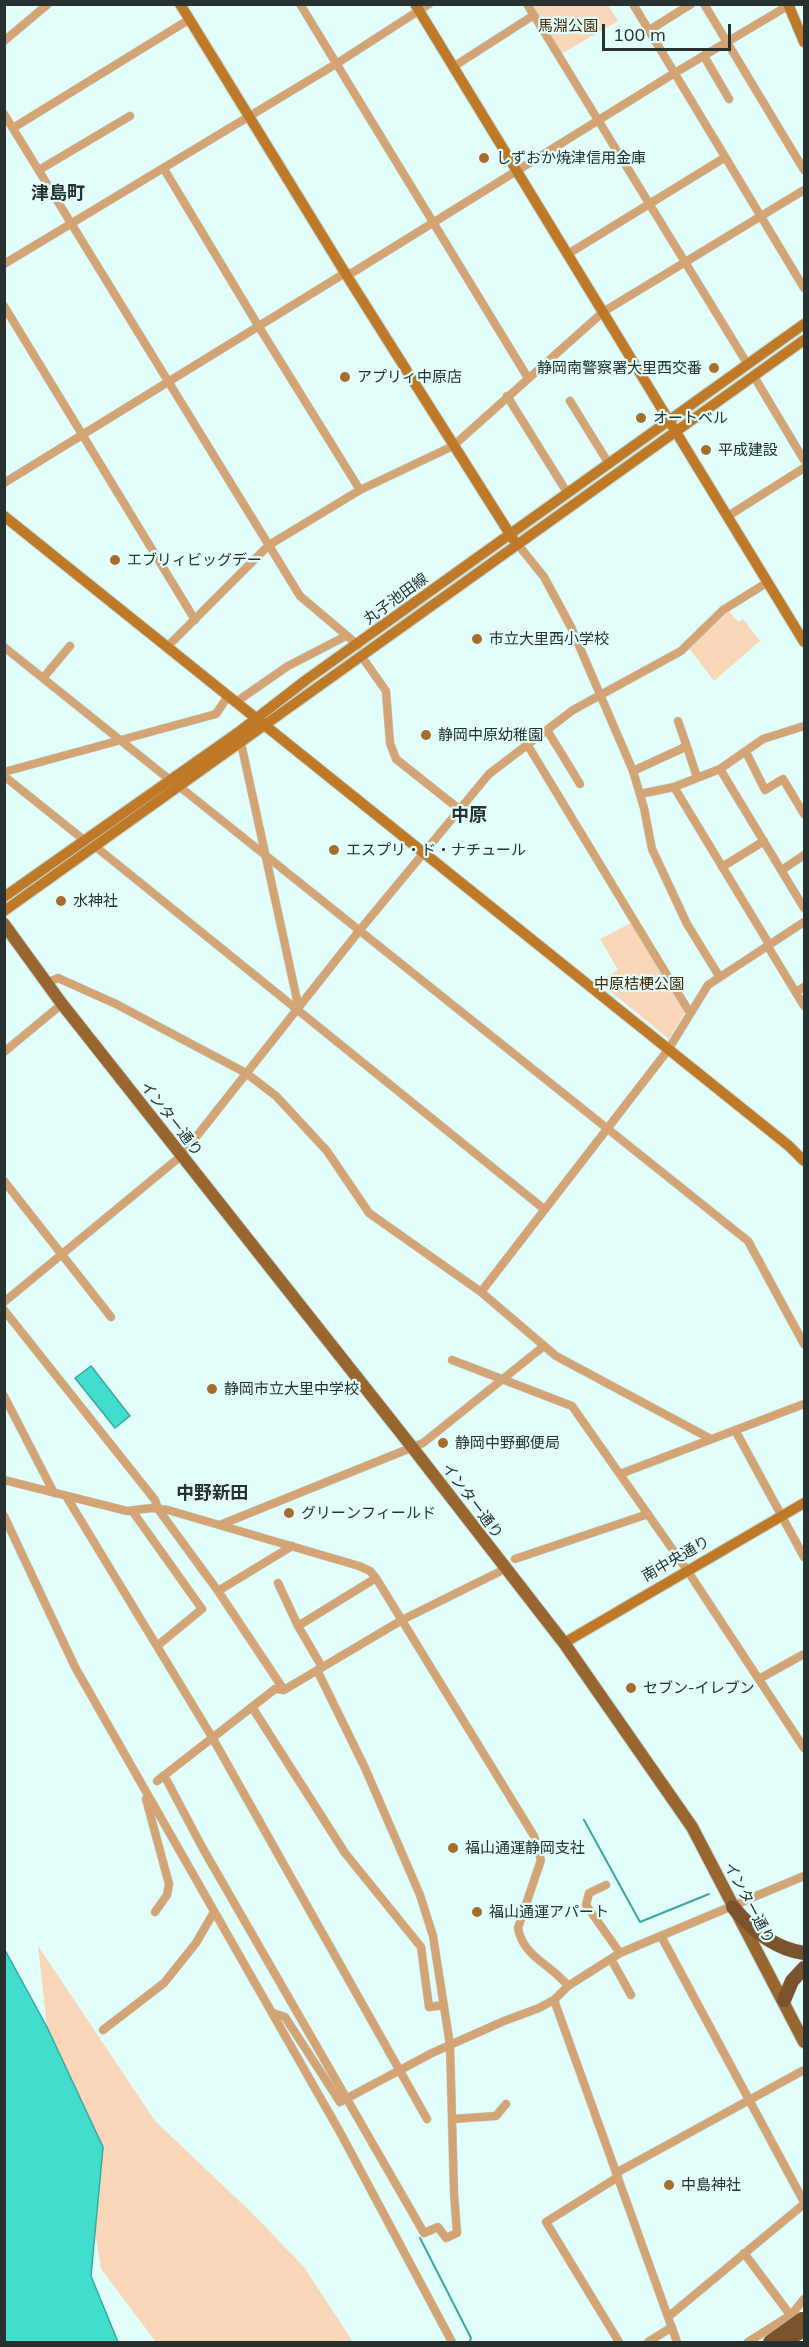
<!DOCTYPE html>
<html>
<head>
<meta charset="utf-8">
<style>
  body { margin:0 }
  #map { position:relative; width:809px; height:2347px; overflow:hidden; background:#e1fefa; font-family:Mulish,sans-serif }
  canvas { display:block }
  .frame { position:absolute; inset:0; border:6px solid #263130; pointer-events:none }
  .scale { position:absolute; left:602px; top:24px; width:129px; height:27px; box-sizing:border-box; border:3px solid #263130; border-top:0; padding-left:8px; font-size:18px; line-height:21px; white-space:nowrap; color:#263130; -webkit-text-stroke:4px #e1fefa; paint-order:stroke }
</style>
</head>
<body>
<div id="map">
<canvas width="809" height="2347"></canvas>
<div class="frame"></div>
<div class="scale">100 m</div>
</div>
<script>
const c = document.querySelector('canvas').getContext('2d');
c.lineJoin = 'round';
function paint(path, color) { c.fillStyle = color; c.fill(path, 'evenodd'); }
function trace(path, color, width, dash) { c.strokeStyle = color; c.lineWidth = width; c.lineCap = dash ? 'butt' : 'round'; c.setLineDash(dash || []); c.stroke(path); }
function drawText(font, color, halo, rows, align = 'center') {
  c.font = font + ' Mulish,"Noto Sans JP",sans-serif'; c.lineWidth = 4.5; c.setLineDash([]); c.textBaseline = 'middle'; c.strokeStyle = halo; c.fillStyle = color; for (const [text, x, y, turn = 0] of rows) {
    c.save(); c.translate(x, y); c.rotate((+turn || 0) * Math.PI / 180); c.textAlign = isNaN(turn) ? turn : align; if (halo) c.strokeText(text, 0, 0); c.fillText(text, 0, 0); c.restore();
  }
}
paint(new Path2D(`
  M 531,5 L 608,5 L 618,21 L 561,54 Z
  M 729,611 L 738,622 L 743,619 L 760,641 L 714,681 L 689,648 Z
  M 631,923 L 685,1012 L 669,1039 L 599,982 L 618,970 L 600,939 Z
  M 38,1946 L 155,2121 L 253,2214 L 304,2267 L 353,2342 L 156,2342 L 101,2269 L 95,2231 L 103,2147 L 47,2027 Z`), '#f8d6b7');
const water = new Path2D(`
  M 91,1366 L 130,1416 L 115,1428 L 75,1378 Z
  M 5,1950 L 47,2027 L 103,2147 L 91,2276 L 118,2342 L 5,2342 Z`);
paint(water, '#41ddce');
trace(water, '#39a99f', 1.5);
trace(new Path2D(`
  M 584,1820 L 640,1922 L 709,1894
  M 420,2238 L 471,2338 L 470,2341`), '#39a99f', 2);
const street = new Path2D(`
  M 300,4 L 528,378
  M 527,4 L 748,365
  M 633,4 L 804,288
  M 704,4 L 804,170
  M 648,31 L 691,4
  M 4,41 L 48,4
  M 704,56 L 729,99
  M 453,67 L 534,15
  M 4,114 L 300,596 L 358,645
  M 13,128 L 190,19
  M 164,169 L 259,327 L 360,490
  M 39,170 L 130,116
  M 568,254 L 724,158
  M 4,264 L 336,64 L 429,4
  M 347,276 L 673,74 L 791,4
  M 4,306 L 195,620
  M 753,375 L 804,460
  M 507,396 L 568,494
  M 570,401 L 609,464
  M 4,483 L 345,273
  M 728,516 L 804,468
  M 515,541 L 544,577 L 571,627 L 633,771 L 644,808 L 652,849 L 687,924 L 719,976
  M 4,647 L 170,780
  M 167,647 L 269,545 L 360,490 L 453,446 L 603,312 L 804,190
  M 362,657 L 386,691 L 390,743 L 396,759 L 459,809
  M 43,678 L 70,646
  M 236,702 L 288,666 L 346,636
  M 547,730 L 580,784
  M 241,743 L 299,1009
  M 527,744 L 690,1013
  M 686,744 L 697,777
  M 746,752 L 765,790 L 783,779 L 804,814
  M 720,769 L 804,908
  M 633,771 L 683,748 L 686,744 L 678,721
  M 4,772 L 216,714 L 228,696
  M 4,776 L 84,840
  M 180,787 L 748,1241 L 804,1344
  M 674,787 L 769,944
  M 640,794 L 674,787 L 720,769 L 763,739 L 804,726
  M 96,847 L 544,1209
  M 722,867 L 764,841
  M 782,870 L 804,855
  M 767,945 L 804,1006
  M 47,983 L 58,978 L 116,1004 L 246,1073 L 276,1096 L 327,1151 L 369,1213 L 481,1292 L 556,1356 L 711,1439
  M 796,992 L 804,987
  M 4,1052 L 62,1004
  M 4,1181 L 111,1317
  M 481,1292 L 668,1050 L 708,985 L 804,922
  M 4,1302 L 181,1156 L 359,931 L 489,774 L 573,710 L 681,651 L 723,610 L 768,582
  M 4,1310 L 155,1500 L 158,1509 L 218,1591 L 284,1690
  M 452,1360 L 572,1406 L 687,1570 L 804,1748
  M 4,1396 L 54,1493
  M 735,1430 L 804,1557
  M 620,1474 L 804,1404
  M 4,1480 L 127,1511 L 152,1508 L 168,1510 L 359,1566 L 370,1571 L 376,1578 L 534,1836 L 541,1860 L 518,1928 C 523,1957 551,1964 568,1986
  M 66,1496 L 212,1737 L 427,2119
  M 133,1512 L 202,1609 L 157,1646
  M 4,1516 L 75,1667 L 341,2134 L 452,2342
  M 220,1525 L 423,1443 L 544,1346
  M 515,1559 L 648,1514
  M 278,1583 L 298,1626 L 322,1667
  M 218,1591 L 292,1546
  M 298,1626 L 376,1578
  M 759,1679 L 804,1654
  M 252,1707 L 345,1853 L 421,1947 L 429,2007 L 444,2005
  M 164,1775 L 202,1847 L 424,2233 L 438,2227 L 446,2238 L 457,2233 L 454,2193 L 450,2045 L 433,1936 L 420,1895 L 365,1768 L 317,1670
  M 157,1781 L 275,1689 L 284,1690 L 402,1620 L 505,1569
  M 146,1799 L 169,1884 L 167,1895 L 155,1912
  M 606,1885 L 589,1893 L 586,1905 L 620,1953
  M 661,1936 L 804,2202
  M 611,1959 L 631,1995
  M 273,2013 L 285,2017 L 340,2102 L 432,2053 L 504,2021 L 539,2008 L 554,2000
  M 103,2030 L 164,1983 L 196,1943 L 214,1912
  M 453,2119 L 496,2116 L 506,2104
  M 616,2173 L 804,2070
  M 618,2177 L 546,2222 L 619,2342
  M 744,2253 L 797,2324
  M 668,2317 L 804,2204
  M 648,2342 L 672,2327
  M 677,2342 L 554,2000 L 568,1986 L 620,1953 L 804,1876
  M 748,2342 L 791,2315 L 804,2299`);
const secondary = new Path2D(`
  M 180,4 L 347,276 L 513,539
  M 415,4 L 804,642
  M 788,4 L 804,42
  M 4,516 L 789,1146 L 804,1161
  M 4,897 L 240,731 L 306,680 L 804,324
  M 4,911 L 804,340
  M 564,1643 L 804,1503`);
const primary = new Path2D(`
  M 4,924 L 62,1004 L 412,1447 L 564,1643 L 692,1827 L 804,2042`);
const highway = new Path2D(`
  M 733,1907 C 751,1929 775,1949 804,1953
  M 784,2000 L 792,1981 L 804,1968`);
trace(street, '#bfd9d6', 9);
trace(secondary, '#bfd9d6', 12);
trace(primary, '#bfd9d6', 14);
trace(highway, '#bfd9d6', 15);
trace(street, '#d5a475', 8);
trace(secondary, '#c07927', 10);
trace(primary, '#9a6630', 12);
trace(highway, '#7b542d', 14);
const highwayBridge = new Path2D(`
  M 785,2341 L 804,2330
  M 770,2342 L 802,2319`);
trace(highwayBridge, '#bfd9d6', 15, []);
trace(highwayBridge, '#7b542d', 14);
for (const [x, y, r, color] of [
  [484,158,6,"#a76d2d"],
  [714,368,6,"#a76d2d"],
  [345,377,6,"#a76d2d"],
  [641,418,6,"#a76d2d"],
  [706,450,6,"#a76d2d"],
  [115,560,6,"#a76d2d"],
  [477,639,6,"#a76d2d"],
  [426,735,6,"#a76d2d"],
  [334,850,6,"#a76d2d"],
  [61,901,6,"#a76d2d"],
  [212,1389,6,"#a76d2d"],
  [443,1443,6,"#a76d2d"],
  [289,1513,6,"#a76d2d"],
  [631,1688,6,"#a76d2d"],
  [453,1848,6,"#a76d2d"],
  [477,1912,6,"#a76d2d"],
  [669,2185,6,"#a76d2d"]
]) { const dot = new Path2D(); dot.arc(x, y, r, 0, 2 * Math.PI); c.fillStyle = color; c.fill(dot); trace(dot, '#e1fefa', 2); }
drawText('15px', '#432604', '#e1fefa', [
  ["馬淵公園",568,26],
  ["中原桔梗公園",639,984]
]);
drawText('15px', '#263130', '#e1fefa', [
  ["しずおか焼津信用金庫",496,158],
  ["静岡南警察署大里西交番",702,368,"right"],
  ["アプリィ中原店",357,377],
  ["オートベル",653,418],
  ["平成建設",718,450],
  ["エブリィビッグデー",127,560],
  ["市立大里西小学校",489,639],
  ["静岡中原幼稚園",438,735],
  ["エスプリ・ド・ナチュール",346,850],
  ["水神社",73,901],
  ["静岡市立大里中学校",224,1389],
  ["静岡中野郵便局",455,1443],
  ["グリーンフィールド",301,1513],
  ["セブン-イレブン",643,1688],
  ["福山通運静岡支社",465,1848],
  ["福山通運アパート",489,1912],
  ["中島神社",681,2185]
], 'left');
drawText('15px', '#263130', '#e1fefa', [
  ["丸子池田線",396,599,-36],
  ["インター通り",171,1119,52],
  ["インター通り",472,1501,53],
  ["南中央通り",676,1559,-30],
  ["インター通り",749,1903,62]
]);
drawText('bold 18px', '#263130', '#e1fefa', [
  ["津島町",58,194],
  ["中原",469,816],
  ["中野新田",212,1494]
]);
</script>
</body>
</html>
